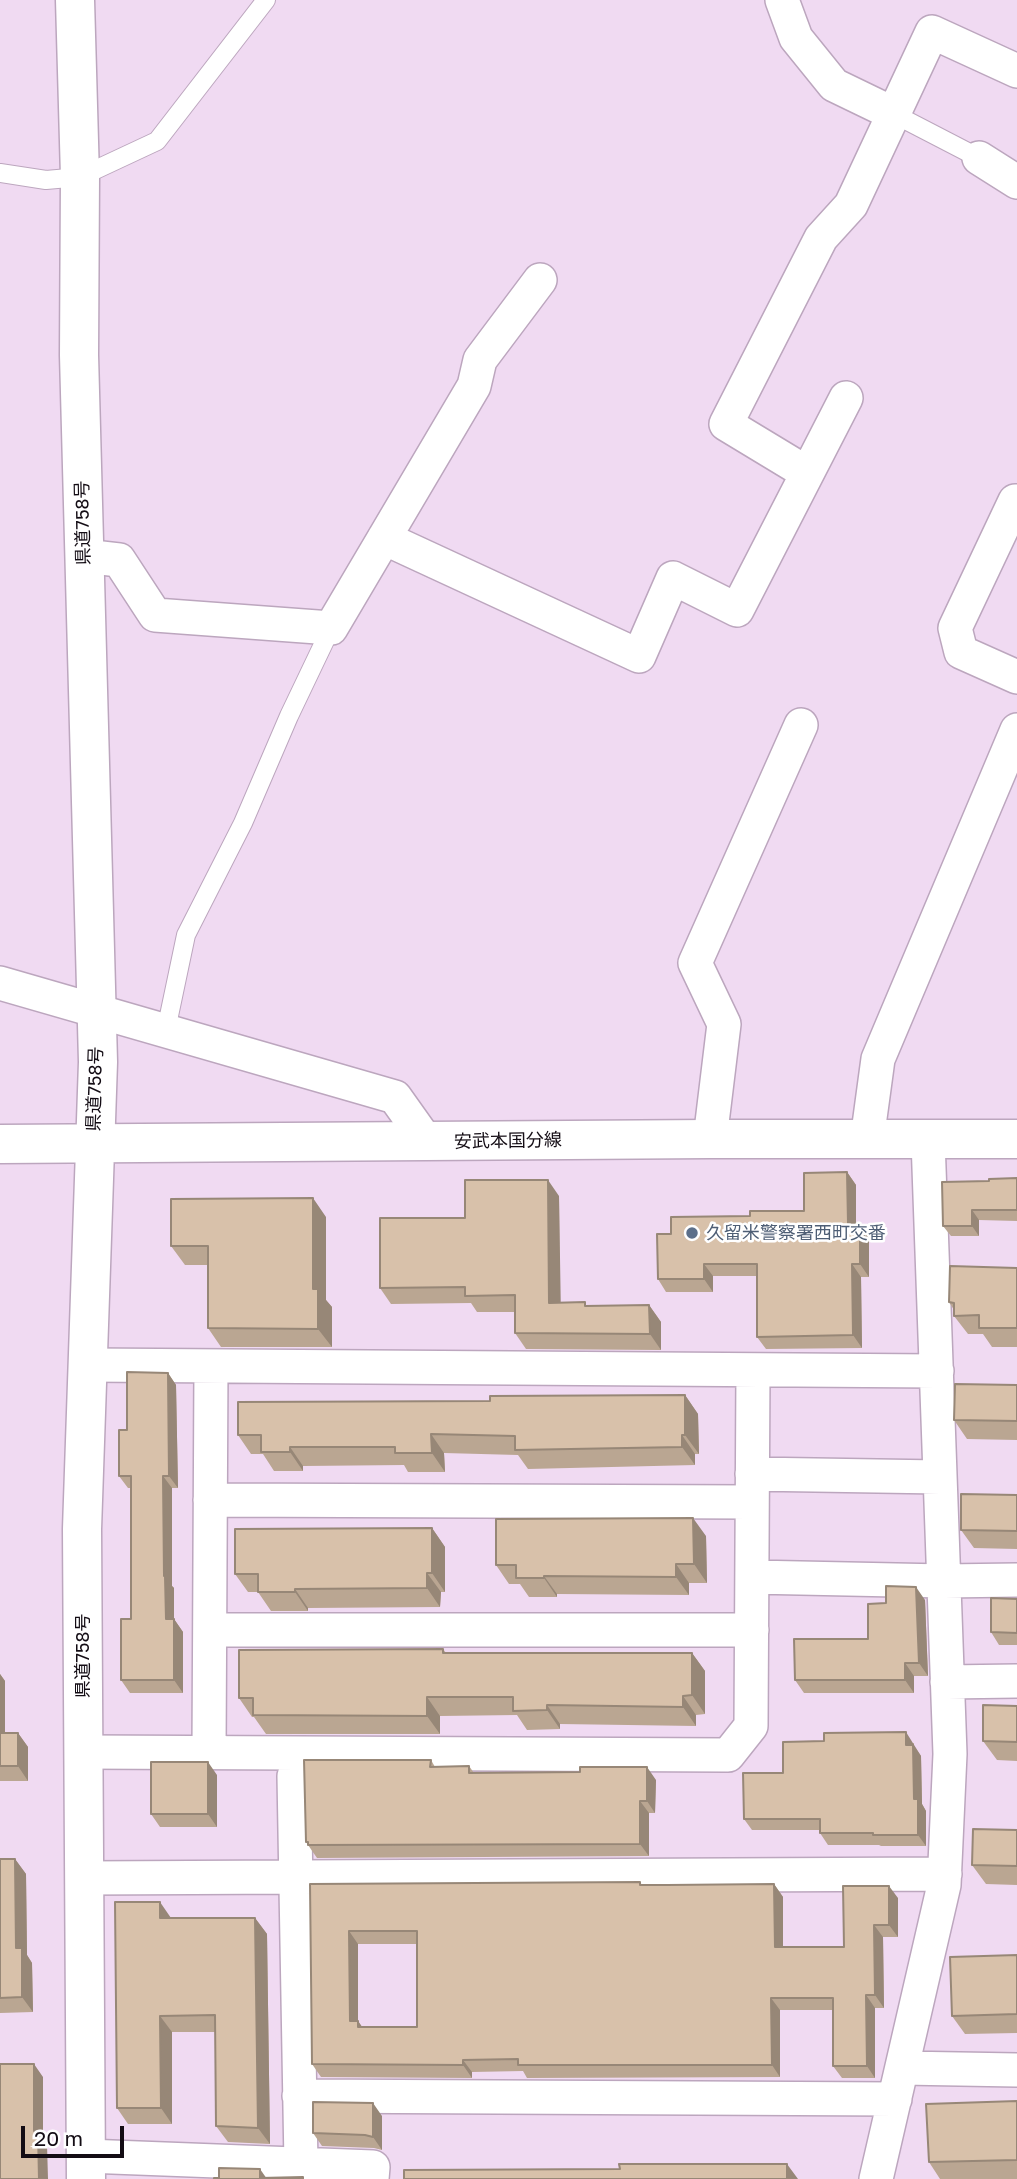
<!DOCTYPE html>
<html>
<head>
<meta charset="utf-8">
<style>
  body { margin:0 }
  #map { position:relative; width:1017px; height:2179px; overflow:hidden; background:#f0daf2; font-family:"Golos Text",sans-serif }
  canvas { display:block }
  .scale { position:absolute; left:21px; top:2126px; width:103px; height:32px; box-sizing:border-box; border:4px solid #130c14; border-top:0; padding-left:9px; font-size:21px; line-height:24px; white-space:nowrap; color:#130c14; -webkit-text-stroke:5px #fff; paint-order:stroke }
</style>
</head>
<body>
<div id="map">
<canvas width="1017" height="2179"></canvas>
<div class="scale">20 m</div>
</div>
<script>
const c = document.querySelector('canvas').getContext('2d');
c.lineJoin = 'round';
function trace(path, color, width, dash) { c.strokeStyle = color; c.lineWidth = width; c.lineCap = dash ? 'butt' : 'round'; c.setLineDash(dash || []); c.stroke(path); }
function paint(path, color) { c.fillStyle = color; c.fill(path, 'evenodd'); }
function drawText(font, color, halo, rows, align = 'center') {
  c.font = font + ' "Golos Text","Noto Sans JP",sans-serif'; c.lineWidth = 5; c.setLineDash([]); c.textBaseline = 'middle'; c.strokeStyle = halo; c.fillStyle = color; for (const [text, x, y, turn = 0] of rows) {
    c.save(); c.translate(x, y); c.rotate((+turn || 0) * Math.PI / 180); c.textAlign = isNaN(turn) ? turn : align; if (halo) c.strokeText(text, 0, 0); c.fillText(text, 0, 0); c.restore();
  }
}
const service = new Path2D(`
  M 894,114 L 979,158
  M 0,173 L 46,180 L 80,177 L 157,141 L 266,0
  M 166,1030 L 186,935 L 243,823 L 289,716 L 331,628`);
const minor = new Path2D(`
  M 782,0 L 796,38 L 834,85 L 894,114
  M 979,158 L 1017,182
  M 807,473 L 726,424 L 821,238 L 851,205 L 932,32 L 1017,71
  M 1015,501 L 955,628 L 961,652 L 1017,677
  M 384,538 L 639,656 L 673,578 L 737,610 L 846,398
  M 84,556 L 119,560 L 155,615 L 331,628 L 474,386 L 480,360 L 540,280
  M 0,983 L 395,1097 L 427,1142
  M 710,1139 L 724,1024 L 695,963 L 801,725
  M 867,1140 L 878,1059 L 1017,730
  M 87,1365 L 937,1371
  M 752,1474 L 940,1477
  M 210,1500 L 752,1502
  M 752,1577 L 944,1581 L 1017,1580
  M 210,1630 L 752,1630
  M 947,1682 L 1017,1681
  M 209,1751 L 211,1366
  M 83,1752 L 728,1755 L 751,1726 L 753,1370
  M 294,1776 L 301,2164
  M 84,1878 L 945,1874
  M 902,2068 L 1017,2070
  M 299,2096 L 895,2099
  M 86,2156 L 373,2167 L 372,2179
  M 876,2179 L 944,1885 L 950,1754 L 928,1140`);
const secondary = new Path2D(`
  M 75,0 L 80,177 L 79,355 L 98,1062 L 82,1529 L 86,2179
  M 0,1144 L 710,1139 L 1017,1139`);
trace(service, '#bca6be', 20);
trace(minor, '#bca6be', 36);
trace(secondary, '#bca6be', 41);
trace(service, '#fff', 18);
trace(minor, '#fff', 33);
trace(secondary, '#fff', 38);
paint(new Path2D(`
  M 847,1172 L 856,1185 L 856,1223 L 860,1223 L 869,1236 L 869,1277 L 861,1277 L 862,1348 L 766,1349 L 757,1337 L 757,1276 L 713,1276 L 713,1292 L 666,1292 L 658,1279 L 671,1234 L 750,1216 L 804,1211 Z
  M 1017,1178 L 1017,1221 L 979,1220 L 979,1236 L 951,1236 L 943,1226 L 989,1181 Z
  M 559,1196 L 560,1303 L 588,1306 L 649,1305 L 661,1322 L 661,1350 L 526,1349 L 515,1333 L 515,1312 L 477,1312 L 471,1303 L 391,1304 L 380,1288 L 465,1218 Z
  M 326,1217 L 326,1300 L 332,1307 L 332,1347 L 221,1347 L 208,1328 L 208,1265 L 185,1265 L 171,1246 Z
  M 1017,1268 L 1017,1347 L 992,1347 L 983,1334 L 968,1334 L 954,1316 L 954,1310 L 949,1302 Z
  M 168,1373 L 176,1385 L 178,1488 L 172,1488 L 172,1586 L 174,1588 L 174,1619 L 183,1632 L 183,1693 L 130,1693 L 121,1680 L 131,1619 L 131,1488 L 128,1488 L 119,1476 Z
  M 1017,1385 L 1017,1440 L 967,1439 L 954,1420 Z
  M 685,1395 L 698,1414 L 699,1454 L 695,1454 L 695,1465 L 528,1469 L 518,1455 L 444,1453 L 445,1472 L 408,1472 L 404,1465 L 303,1466 L 303,1471 L 274,1471 L 263,1454 L 251,1454 L 238,1435 L 490,1401 Z
  M 1017,1495 L 1017,1549 L 974,1548 L 961,1530 Z
  M 432,1528 L 445,1547 L 445,1592 L 441,1592 L 440,1607 L 308,1608 L 308,1611 L 271,1611 L 258,1592 L 248,1592 L 235,1574 Z
  M 706,1536 L 707,1583 L 689,1583 L 689,1595 L 557,1594 L 557,1597 L 529,1597 L 520,1584 L 509,1584 L 496,1565 Z
  M 1017,1599 L 1017,1645 L 999,1645 L 991,1632 Z
  M 925,1600 L 928,1676 L 914,1676 L 914,1693 L 804,1693 L 795,1680 L 868,1639 L 886,1603 Z
  M 443,1649 L 446,1653 L 692,1653 L 705,1671 L 705,1714 L 696,1715 L 696,1726 L 560,1724 L 560,1729 L 527,1730 L 517,1715 L 440,1716 L 440,1734 L 266,1734 L 254,1717 L 252,1717 L 239,1698 Z
  M 0,1674 L 5,1681 L 5,1733 L 18,1733 L 28,1747 L 28,1781 L 0,1781 Z
  M 1017,1706 L 1017,1761 L 997,1760 L 983,1741 Z
  M 914,1743 L 914,1746 L 921,1756 L 922,1804 L 926,1811 L 926,1846 L 881,1846 L 879,1845 L 828,1845 L 820,1833 L 820,1830 L 752,1830 L 744,1819 L 783,1773 Z
  M 431,1760 L 435,1767 L 469,1766 L 474,1773 L 656,1780 L 655,1813 L 649,1813 L 649,1856 L 317,1858 L 306,1842 Z
  M 217,1775 L 217,1827 L 160,1827 L 151,1814 Z
  M 1017,1830 L 1017,1885 L 986,1884 L 972,1865 Z
  M 0,1859 L 15,1859 L 26,1874 L 27,1955 L 32,1963 L 33,2012 L 0,2013 Z
  M 640,1882 L 642,1885 L 667,1885 L 774,1884 L 783,1897 L 783,1947 L 844,1947 L 898,1898 L 898,1937 L 883,1937 L 884,2008 L 875,2008 L 875,2078 L 842,2078 L 833,2066 L 833,2010 L 780,2010 L 780,2077 L 527,2078 L 523,2071 L 472,2072 L 472,2078 L 321,2077 L 312,2064 L 310,1884 ZM 358,1944 L 417,1944 L 417,2027 L 362,2027 L 358,2021 Z
  M 171,1918 L 255,1918 L 267,1934 L 270,2144 L 228,2142 L 216,2126 L 215,2032 L 172,2032 L 172,2124 L 128,2124 L 117,2108 Z
  M 1017,1955 L 1017,2033 L 965,2034 L 952,2016 Z
  M 1017,2101 L 1017,2179 L 940,2179 L 929,2162 Z
  M 382,2116 L 382,2150 L 374,2148 L 322,2146 L 313,2133 Z`), '#baa692');
paint(new Path2D(`
  M 847,1172 L 856,1185 L 856,1236 L 848,1223 Z
  M 548,1180 L 559,1196 L 561,1319 L 549,1303 Z
  M 313,1198 L 326,1217 L 326,1300 L 332,1307 L 332,1347 L 318,1329 L 313,1289 Z
  M 972,1210 L 979,1220 L 979,1236 L 972,1226 Z
  M 860,1223 L 869,1236 L 869,1277 L 860,1264 Z
  M 704,1264 L 713,1276 L 713,1292 L 704,1279 Z
  M 852,1264 L 861,1277 L 862,1348 L 853,1335 Z
  M 649,1305 L 661,1322 L 661,1350 L 650,1334 Z
  M 168,1373 L 176,1385 L 178,1488 L 169,1476 Z
  M 685,1395 L 698,1414 L 699,1454 L 685,1435 Z
  M 431,1434 L 444,1453 L 445,1472 L 432,1453 Z
  M 682,1435 L 695,1454 L 695,1465 L 682,1447 Z
  M 290,1447 L 303,1466 L 303,1471 L 290,1452 Z
  M 163,1476 L 172,1488 L 172,1586 L 174,1588 L 174,1632 L 166,1619 L 164,1576 Z
  M 693,1518 L 706,1536 L 707,1583 L 694,1564 Z
  M 432,1528 L 445,1547 L 445,1592 L 432,1573 Z
  M 676,1564 L 689,1583 L 689,1595 L 676,1577 Z
  M 427,1573 L 441,1592 L 440,1607 L 427,1588 Z
  M 544,1576 L 557,1594 L 557,1597 L 544,1578 Z
  M 916,1587 L 925,1600 L 928,1676 L 919,1663 Z
  M 295,1589 L 308,1608 L 308,1611 L 295,1592 Z
  M 174,1619 L 183,1632 L 183,1693 L 174,1680 Z
  M 692,1653 L 705,1671 L 705,1714 L 692,1695 Z
  M 905,1663 L 914,1676 L 914,1693 L 905,1680 Z
  M 0,1674 L 5,1681 L 5,1748 L 0,1740 Z
  M 683,1696 L 696,1715 L 696,1726 L 683,1707 Z
  M 427,1697 L 440,1716 L 440,1734 L 427,1716 Z
  M 547,1705 L 560,1724 L 560,1729 L 547,1710 Z
  M 906,1732 L 921,1756 L 922,1804 L 926,1811 L 926,1846 L 918,1835 L 906,1745 Z
  M 18,1733 L 28,1747 L 28,1781 L 18,1766 Z
  M 208,1762 L 217,1775 L 217,1827 L 208,1814 Z
  M 647,1767 L 656,1780 L 655,1813 L 647,1801 Z
  M 640,1801 L 649,1813 L 649,1856 L 640,1844 Z
  M 15,1859 L 26,1874 L 27,1955 L 32,1963 L 33,2012 L 22,1997 L 16,1948 Z
  M 774,1884 L 783,1897 L 783,1960 L 775,1947 Z
  M 889,1886 L 898,1898 L 898,1937 L 889,1925 Z
  M 160,1902 L 171,1918 L 160,1918 Z
  M 255,1918 L 267,1934 L 270,2144 L 258,2128 Z
  M 874,1925 L 883,1937 L 884,2008 L 875,1995 Z
  M 349,1931 L 358,1944 L 358,2021 L 367,2034 L 350,2021 Z
  M 866,1995 L 875,2008 L 875,2078 L 867,2066 Z
  M 771,1998 L 780,2010 L 780,2077 L 772,2065 Z
  M 160,2016 L 172,2032 L 172,2124 L 161,2108 Z
  M 463,2060 L 472,2072 L 472,2078 L 463,2065 Z
  M 34,2064 L 43,2077 L 43,2139 L 47,2144 L 48,2179 L 39,2179 L 34,2131 Z
  M 373,2103 L 382,2116 L 382,2150 L 373,2137 Z
  M 787,2164 L 798,2179 L 787,2179 Z
  M 260,2169 L 267,2179 L 260,2178 Z`), '#978777');
const building = new Path2D(`
  M 847,1172 L 848,1223 L 860,1223 L 860,1264 L 852,1264 L 853,1335 L 757,1337 L 757,1264 L 704,1264 L 704,1279 L 658,1279 L 657,1234 L 671,1234 L 671,1217 L 750,1216 L 750,1211 L 804,1211 L 804,1173 Z
  M 1017,1178 L 1017,1210 L 972,1210 L 972,1226 L 943,1226 L 942,1182 L 989,1181 L 989,1179 Z
  M 465,1180 L 548,1180 L 549,1303 L 585,1302 L 585,1306 L 649,1305 L 650,1334 L 515,1333 L 515,1295 L 465,1296 L 465,1287 L 380,1288 L 380,1218 L 465,1218 Z
  M 313,1198 L 313,1289 L 318,1289 L 318,1329 L 208,1328 L 208,1246 L 171,1246 L 171,1199 Z
  M 950,1266 L 1017,1268 L 1017,1328 L 979,1328 L 979,1315 L 954,1316 L 954,1303 L 949,1302 Z
  M 127,1372 L 168,1373 L 169,1476 L 163,1476 L 164,1576 L 165,1576 L 166,1619 L 174,1619 L 174,1680 L 121,1680 L 121,1619 L 131,1619 L 131,1476 L 119,1476 L 119,1430 L 127,1430 Z
  M 955,1384 L 1017,1385 L 1017,1421 L 954,1420 Z
  M 685,1395 L 685,1435 L 682,1435 L 682,1447 L 515,1450 L 515,1436 L 431,1434 L 432,1453 L 395,1453 L 395,1447 L 290,1447 L 290,1452 L 261,1452 L 261,1435 L 238,1435 L 238,1402 L 490,1401 L 490,1396 Z
  M 961,1494 L 1017,1495 L 1017,1531 L 961,1530 Z
  M 693,1518 L 694,1564 L 676,1564 L 676,1577 L 544,1576 L 544,1578 L 516,1578 L 516,1565 L 496,1565 L 496,1519 Z
  M 432,1528 L 432,1573 L 427,1573 L 427,1588 L 295,1589 L 295,1592 L 258,1592 L 258,1574 L 235,1574 L 235,1529 Z
  M 886,1586 L 916,1587 L 919,1663 L 905,1663 L 905,1680 L 795,1680 L 794,1639 L 868,1639 L 868,1604 L 886,1603 Z
  M 991,1598 L 1017,1599 L 1017,1633 L 991,1632 Z
  M 443,1649 L 443,1653 L 692,1653 L 692,1695 L 683,1696 L 683,1707 L 547,1705 L 547,1710 L 513,1711 L 513,1697 L 427,1697 L 427,1716 L 253,1715 L 253,1698 L 239,1698 L 239,1650 Z
  M 983,1705 L 1017,1706 L 1017,1742 L 983,1741 Z
  M 906,1732 L 906,1745 L 913,1745 L 914,1799 L 918,1799 L 918,1835 L 873,1835 L 873,1833 L 820,1833 L 820,1819 L 744,1819 L 743,1773 L 783,1773 L 783,1742 L 824,1741 L 824,1733 Z
  M 0,1733 L 18,1733 L 18,1766 L 0,1766 Z
  M 304,1760 L 431,1760 L 430,1767 L 469,1766 L 469,1773 L 580,1772 L 580,1767 L 647,1767 L 647,1801 L 640,1801 L 640,1844 L 308,1845 L 308,1842 L 306,1842 Z
  M 151,1762 L 208,1762 L 208,1814 L 151,1814 Z
  M 973,1829 L 1017,1830 L 1017,1866 L 972,1865 Z
  M 0,1859 L 15,1859 L 16,1948 L 22,1948 L 22,1997 L 0,1998 Z
  M 640,1882 L 640,1885 L 667,1885 L 774,1884 L 775,1947 L 844,1947 L 843,1886 L 889,1886 L 889,1925 L 874,1925 L 875,1995 L 866,1995 L 867,2066 L 833,2066 L 833,1998 L 771,1998 L 772,2065 L 518,2065 L 518,2059 L 463,2060 L 463,2065 L 312,2064 L 310,1884 ZM 349,1931 L 417,1931 L 417,2027 L 358,2027 L 358,2021 L 350,2021 Z
  M 115,1902 L 160,1902 L 160,1918 L 255,1918 L 258,2128 L 216,2126 L 215,2015 L 160,2016 L 161,2108 L 117,2108 Z
  M 1017,1955 L 1017,2014 L 952,2016 L 950,1957 Z
  M 0,2064 L 34,2064 L 34,2131 L 38,2131 L 39,2179 L 0,2179 Z
  M 1017,2101 L 1017,2160 L 929,2162 L 926,2104 Z
  M 313,2102 L 373,2103 L 373,2137 L 365,2135 L 313,2133 Z
  M 619,2164 L 787,2164 L 787,2179 L 404,2179 L 404,2170 L 620,2169 Z
  M 219,2168 L 260,2169 L 260,2178 L 303,2177 L 303,2179 L 214,2179 L 214,2178 L 219,2178 Z`);
paint(building, '#d8c1aa');
trace(building, '#978777', 2);
for (const [x, y, r, color] of [
  [692,1233,7,"#5c6f8a"]
]) { const dot = new Path2D(); dot.arc(x, y, r, 0, 2 * Math.PI); c.fillStyle = color; c.fill(dot); trace(dot, '#fff', 2.5); }
drawText('18px', '#130c14', '#fff', [
  ["県道758号",83,523,-91],
  ["県道758号",95,1089,-88],
  ["安武本国分線",508,1141,-1],
  ["県道758号",83,1656,-90]
]);
drawText('18px', '#4e5e75', '#fff', [
  ["久留米警察署西町交番",706,1233]
], 'left');
</script>
</body>
</html>
